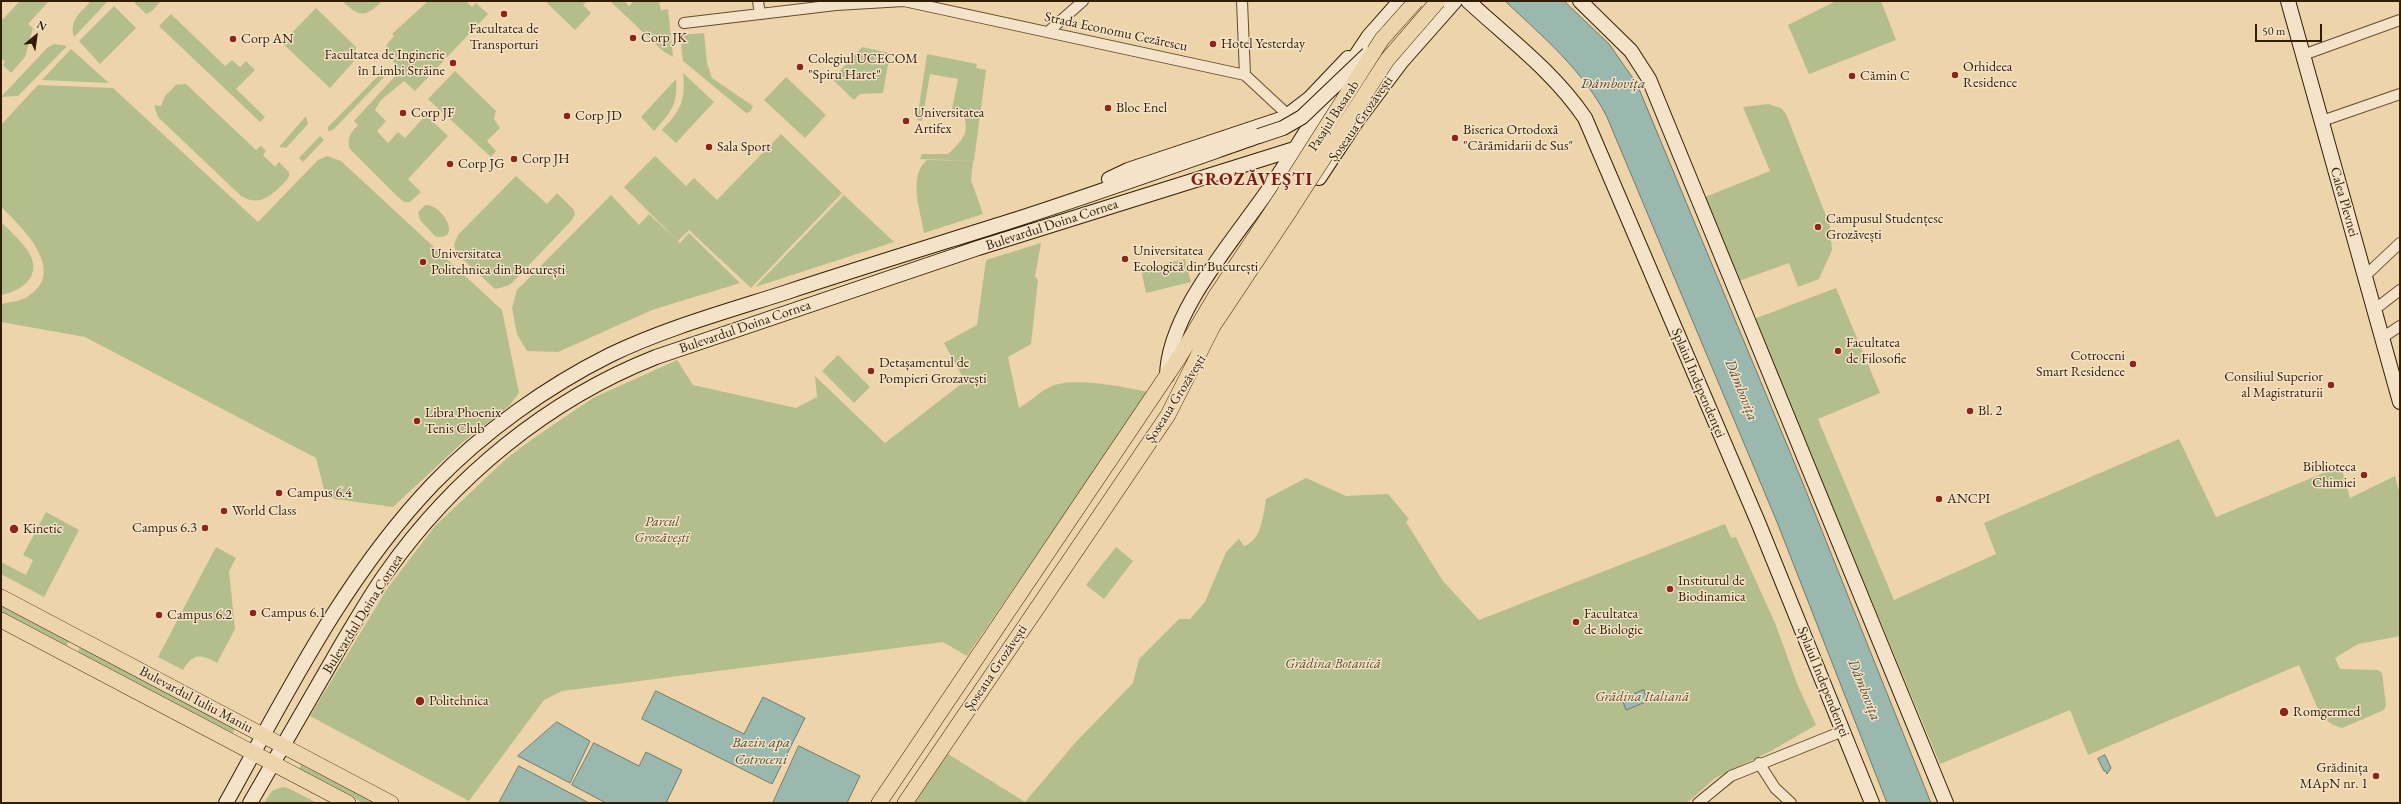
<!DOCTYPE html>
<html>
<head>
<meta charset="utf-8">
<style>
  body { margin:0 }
  #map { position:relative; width:2401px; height:804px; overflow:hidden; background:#eed4ab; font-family:"EB Garamond",serif }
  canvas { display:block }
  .frame { position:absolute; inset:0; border:2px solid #331d02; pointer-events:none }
  .north { position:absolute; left:16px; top:16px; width:40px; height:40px; -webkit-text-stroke:3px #f4e3c8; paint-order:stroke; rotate:29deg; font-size:11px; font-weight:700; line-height:16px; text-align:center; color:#331d02 }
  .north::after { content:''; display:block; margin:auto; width:14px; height:18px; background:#331d02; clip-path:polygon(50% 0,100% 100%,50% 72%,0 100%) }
  .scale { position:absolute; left:2255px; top:24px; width:67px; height:18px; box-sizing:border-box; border:2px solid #331d02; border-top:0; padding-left:5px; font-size:12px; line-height:14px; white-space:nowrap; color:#331d02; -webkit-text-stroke:3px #f4e3c8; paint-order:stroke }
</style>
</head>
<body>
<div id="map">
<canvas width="2401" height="804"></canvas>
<div class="frame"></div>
<div class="north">N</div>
<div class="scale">50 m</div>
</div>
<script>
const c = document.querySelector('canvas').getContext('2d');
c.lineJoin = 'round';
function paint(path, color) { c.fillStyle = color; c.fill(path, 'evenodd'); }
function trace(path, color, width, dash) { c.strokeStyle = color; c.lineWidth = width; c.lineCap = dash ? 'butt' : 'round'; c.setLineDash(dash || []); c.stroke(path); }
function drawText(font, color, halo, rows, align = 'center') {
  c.font = font + ' "EB Garamond",serif'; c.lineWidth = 3; c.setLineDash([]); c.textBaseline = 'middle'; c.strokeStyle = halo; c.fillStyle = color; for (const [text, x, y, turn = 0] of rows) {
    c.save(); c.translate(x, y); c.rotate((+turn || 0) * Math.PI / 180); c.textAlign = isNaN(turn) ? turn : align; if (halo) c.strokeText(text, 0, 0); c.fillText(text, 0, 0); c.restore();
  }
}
paint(new Path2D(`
  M 20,1 L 49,1 L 28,24 L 33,28 L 25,57 L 11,73 L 3,65 L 5,62 L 1,58 L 1,21 Z
  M 91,1 L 108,1 L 74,37 C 69,20 81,12 91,1 Z
  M 133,1 L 161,1 L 152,11 L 146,14 Z
  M 342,1 L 382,1 C 366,18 359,17 342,1 Z
  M 428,1 L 466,1 L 472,7 L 476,3 L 488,14 L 415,91 L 404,81 L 381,100 L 375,110 L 386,121 L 377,131 L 388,143 L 398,132 L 405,138 L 426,115 L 448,136 L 408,179 L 421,192 L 410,202 L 404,202 L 397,196 L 350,149 C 346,139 351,132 358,125 L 354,121 L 397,74 L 396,65 L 386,51 L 387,44 L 394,36 L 392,34 Z
  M 545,1 L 587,1 L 583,5 L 591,13 L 575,30 Z
  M 610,1 L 624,1 L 629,6 L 634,1 L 659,1 L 661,10 L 668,9 L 673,57 L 663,51 Z
  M 1836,1 L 1881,1 L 1896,40 L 1809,74 L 1788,25 Z
  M 114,6 L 136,28 L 100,64 L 79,41 Z
  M 316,8 L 356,47 L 355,60 L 330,88 L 282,43 Z
  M 171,14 L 225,66 L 232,60 L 240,67 L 246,61 L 255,70 L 236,89 L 265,117 L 260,122 L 159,26 Z
  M 704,33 L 707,63 L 712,78 L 753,106 L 750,112 L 746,113 L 683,61 L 680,35 Z
  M 54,44 L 67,46 L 18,96 L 1,97 L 47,48 Z
  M 862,47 L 890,53 L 883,93 L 860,94 L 854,100 L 832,79 Z
  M 71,49 L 109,83 L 42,80 Z
  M 927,54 L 977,64 L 976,68 L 986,70 L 974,161 L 920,159 L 922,154 L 948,154 C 963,140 973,130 960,110 L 952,109 L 958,79 L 930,74 L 922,121 L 917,120 Z
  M 383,71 L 385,73 L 384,77 L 333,130 L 328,131 L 328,127 Z
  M 455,71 L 496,111 L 494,119 L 500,128 L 487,141 L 496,151 L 491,157 L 428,99 Z
  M 683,73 L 714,102 L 676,143 L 662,130 C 681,110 686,101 683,73 Z
  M 786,77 L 826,115 L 805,138 L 764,100 Z
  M 676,79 C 678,105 671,112 654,131 L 641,117 Z
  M 186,84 L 256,150 L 261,146 L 266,151 L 263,155 L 275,167 L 279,162 L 289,172 C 290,178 286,181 282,185 C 269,198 258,206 241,196 L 158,117 L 154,105 L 161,106 L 165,96 L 176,85 Z
  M 38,85 L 113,88 L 258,222 L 318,160 L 327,156 L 341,161 L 502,310 L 519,393 L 509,406 L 463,442 L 393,507 L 335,499 L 325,493 L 316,458 L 85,337 L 1,322 L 1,304 C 10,302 23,301 30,295 C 67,270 21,226 1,207 L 1,125 Z
  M 1768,104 L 1781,108 L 1786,114 L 1830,226 L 1832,250 L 1819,279 L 1798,287 L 1789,263 L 1739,281 L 1705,197 L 1770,171 L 1743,107 Z
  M 306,116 L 308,124 L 286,148 L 279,147 Z
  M 781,134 L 842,193 L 751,288 L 689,230 L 678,241 L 624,187 L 655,156 L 686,186 L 694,178 L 717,200 Z
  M 320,136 L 324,140 L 303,162 L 299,158 Z
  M 927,160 L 973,161 L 971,180 L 983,214 L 924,233 C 921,211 907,177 927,160 Z
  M 516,176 L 547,204 L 557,193 L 574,210 L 575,214 L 572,220 L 512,283 L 507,286 L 495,289 L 456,253 L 454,245 L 458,235 Z
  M 611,195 L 639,225 L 649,214 L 680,243 L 689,233 L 740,283 L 652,310 L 558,352 L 527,351 L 517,334 L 512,308 L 517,290 Z
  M 844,195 L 894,242 L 755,287 Z
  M 425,205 C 444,204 463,243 435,236 L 420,220 L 418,212 Z
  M 1,222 C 9,230 18,238 25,247 C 45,272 26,290 1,295 Z
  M 1041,243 L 1035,276 L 1038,280 L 1031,344 L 1008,357 L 1019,408 C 1030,402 1039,392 1050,387 C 1072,376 1124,387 1148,392 L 967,656 L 943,642 L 562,691 L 544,700 L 469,801 L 310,716 L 387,589 L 435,526 L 506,459 L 531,440 L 593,398 L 677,360 L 693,385 L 796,408 L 817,397 L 815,376 L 885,443 L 965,381 L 944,343 L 977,325 L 986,260 Z
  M 1185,259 L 1191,282 L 1146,293 L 1141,269 Z
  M 1836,288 L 1880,393 L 1818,419 L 1894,600 L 1996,554 L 1984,523 L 2179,439 L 2216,517 L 2341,466 L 2350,498 L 2395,476 L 2400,495 L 2400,636 L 2358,644 L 2335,658 L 2340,669 L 2378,670 L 2382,673 L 2386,705 L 2384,710 L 2342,728 L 2333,725 L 2321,716 L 2299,665 L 2088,755 L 2070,710 L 1940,764 L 1754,319 Z
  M 838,355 L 870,387 L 854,403 L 822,371 Z
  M 1306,478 L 1346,496 L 1388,494 L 1409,519 L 1406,522 L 1443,581 L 1479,620 L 1725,524 L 1731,538 L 1736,537 L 1775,623 L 1798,686 L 1816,725 L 1771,751 L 1715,778 L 1687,803 L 915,803 L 948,754 L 1025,802 L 1075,743 L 1133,683 L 1139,659 L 1179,619 L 1190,619 L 1205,602 L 1226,552 L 1239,539 L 1244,546 C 1262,540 1263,515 1266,499 Z
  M 46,512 L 79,530 L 44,597 L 1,574 L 1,562 L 26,575 L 33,560 L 23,555 Z
  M 216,547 L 236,558 L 229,571 L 235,629 L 217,663 C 201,654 193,653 183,670 L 158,657 Z
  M 1116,547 L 1133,561 L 1104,599 L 1086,585 Z
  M 1,602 L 69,641 L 67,645 L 63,647 L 1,614 Z
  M 80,647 L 236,726 L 231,736 L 79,656 L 78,652 Z
  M 301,765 L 374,803 L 363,803 L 299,769 Z
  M 282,787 L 288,788 L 317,803 L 264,803 L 272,791 Z`), '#b4bd8c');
const water = new Path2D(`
  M 1505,1 L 1564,1 L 1609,44 L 1637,84 L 1802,481 L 1931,803 L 1887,803 L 1777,522 L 1607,117 C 1583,70 1543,37 1505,1 Z
  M 1644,690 L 1648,701 L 1626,710 L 1622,699 Z
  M 656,691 L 744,734 L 763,697 L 805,718 L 772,784 L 642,719 Z
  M 557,722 L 590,741 L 570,783 L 518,756 Z
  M 594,743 L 639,766 L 646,752 L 682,770 L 666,803 L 606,803 L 572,785 Z
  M 799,746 L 860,776 L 847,803 L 773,803 Z
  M 2105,755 L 2111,768 L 2107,774 L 2106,771 L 2104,771 L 2098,759 Z
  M 519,766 L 589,803 L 499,803 Z`);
paint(water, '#9ab8ae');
trace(water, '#717a69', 1);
const street = new Path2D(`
  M 758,1 L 760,14
  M 1242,1 L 1245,75
  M 684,23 L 836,5 L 904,1 L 1245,75 L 1288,115
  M 1049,31 L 1083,1
  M 2303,55 L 2400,20
  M 2322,121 L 2400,94
  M 2365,276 L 2400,243
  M 2374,310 L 2400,290
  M 2382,338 L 2400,326
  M 1759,763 L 1775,788 L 1791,803
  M 1698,803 L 1731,776 L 1843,731`);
const secondary = new Path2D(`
  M 1468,1 C 1509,39 1553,71 1585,118 L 1758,522 L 1872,803
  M 1580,1 L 1631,51 L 1649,79 L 1946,803
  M 2288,1 L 2400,402
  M 1345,72 L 1369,36 L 1400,1
  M 1319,178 L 1356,122 L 1402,61 L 1455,1
  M 1109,179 L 1128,170 L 1284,118 L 1310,98 L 1348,58
  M 1167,376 C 1168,312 1236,238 1271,186 C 1292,156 1310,124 1330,94
  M 226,803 C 287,693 345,576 433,484 C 483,432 546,387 610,355 C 666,328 728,311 787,292 C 860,268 935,245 1008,222 C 1092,195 1176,165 1259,136
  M 250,803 C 280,751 310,699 340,647 C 355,622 369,597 386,573 C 453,478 547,400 656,357 L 978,248 L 1336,136 L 1356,122`);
const primary = new Path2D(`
  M 1,597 L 391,803
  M 1,620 L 348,803
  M 879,803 L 1180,356 L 1215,297 L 1279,201
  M 905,803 L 1168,415 L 1213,326 L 1291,209`);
trace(street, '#624b2c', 12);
trace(secondary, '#331d02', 16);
trace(primary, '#331d02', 16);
trace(street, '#f4e3c8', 10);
trace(secondary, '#f4e3c8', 14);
trace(primary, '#eed4ab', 15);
const secondaryBridge = new Path2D(`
  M 1259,136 L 1283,128 L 1302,117 L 1368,54`);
const primaryBridge = new Path2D(`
  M 1279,201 L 1382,39 L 1416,1
  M 1291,209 L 1387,60 L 1438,1`);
trace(secondaryBridge, '#331d02', 16, []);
trace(primaryBridge, '#331d02', 16, []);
trace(secondaryBridge, '#f4e3c8', 14);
trace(primaryBridge, '#eed4ab', 15);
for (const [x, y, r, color] of [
  [504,14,4,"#8f2418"],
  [633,38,4,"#8f2418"],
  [233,39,4,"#8f2418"],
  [1213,44,4,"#8f2418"],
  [453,63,4,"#8f2418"],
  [800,67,4,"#8f2418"],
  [1955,75,4,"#8f2418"],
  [1852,76,4,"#8f2418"],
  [1108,108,4,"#8f2418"],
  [403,113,4,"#8f2418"],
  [567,116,4,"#8f2418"],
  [906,121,4,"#8f2418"],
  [1455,138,4,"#8f2418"],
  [709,147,4,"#8f2418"],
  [514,159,4,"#8f2418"],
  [450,164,4,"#8f2418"],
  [1818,227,4,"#8f2418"],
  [1125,259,4,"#8f2418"],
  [423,262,4,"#8f2418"],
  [1838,351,4,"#8f2418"],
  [2133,364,4,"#8f2418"],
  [871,371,4,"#8f2418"],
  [2331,385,4,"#8f2418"],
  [1970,411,4,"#8f2418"],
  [417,421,4,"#8f2418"],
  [2364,475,4,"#8f2418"],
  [279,493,4,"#8f2418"],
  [1939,499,4,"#8f2418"],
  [224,511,4,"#8f2418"],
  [205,528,4,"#8f2418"],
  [14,529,5,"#8f2418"],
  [1670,589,4,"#8f2418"],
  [253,613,4,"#8f2418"],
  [159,615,4,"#8f2418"],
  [1576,622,4,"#8f2418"],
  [420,701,5,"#8f2418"],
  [2284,712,5,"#8f2418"],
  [2376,776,4,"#8f2418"]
]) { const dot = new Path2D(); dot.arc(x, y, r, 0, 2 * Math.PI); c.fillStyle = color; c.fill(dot); trace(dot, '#f4e3c8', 1.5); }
drawText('14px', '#331d02', '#f4e3c8', [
  ["Facultatea de",504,29,"center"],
  ["Transporturi",504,45,"center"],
  ["Corp JK",641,38],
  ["Corp AN",241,39],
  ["Hotel Yesterday",1221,44],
  ["Facultatea de Inginerie",445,55,"right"],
  ["în Limbi Străine",445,71,"right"],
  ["Colegiul UCECOM",808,59],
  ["\"Spiru Haret\"",808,75],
  ["Orhideea",1963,67],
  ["Residence",1963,83],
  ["Cămin C",1860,76],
  ["Bloc Enel",1116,108],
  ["Corp JF",411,113],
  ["Universitatea",914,113],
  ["Artifex",914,129],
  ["Corp JD",575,116],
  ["Biserica Ortodoxă",1463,130],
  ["\"Cărămidarii de Sus\"",1463,146],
  ["Sala Sport",717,147],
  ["Corp JH",522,159],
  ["Corp JG",458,164],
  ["Campusul Studențesc",1826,219],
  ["Grozăvești",1826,235],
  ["Universitatea",1133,251],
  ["Ecologică din București",1133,267],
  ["Universitatea",431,254],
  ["Politehnica din București",431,270],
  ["Facultatea",1846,343],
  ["de Filosofie",1846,359],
  ["Cotroceni",2125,356,"right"],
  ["Smart Residence",2125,372,"right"],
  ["Detașamentul de",879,363],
  ["Pompieri Grozavești",879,379],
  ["Consiliul Superior",2323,377,"right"],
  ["al Magistraturii",2323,393,"right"],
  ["Bl. 2",1978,411],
  ["Libra Phoenix",425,413],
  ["Tenis Club",425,429],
  ["Biblioteca",2356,467,"right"],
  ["Chimiei",2356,483,"right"],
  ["Campus 6.4",287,493],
  ["ANCPI",1947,499],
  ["World Class",232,511],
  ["Campus 6.3",197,528,"right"],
  ["Kinetic",23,529],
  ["Institutul de",1678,581],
  ["Biodinamica",1678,597],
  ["Campus 6.1",261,613],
  ["Facultatea",1584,614],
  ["de Biologie",1584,630],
  ["Campus 6.2",167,615],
  ["Politehnica",429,701],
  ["Romgermed",2293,712],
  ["Grădinița",2368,768,"right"],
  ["MApN nr. 1",2368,784,"right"]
], 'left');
drawText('14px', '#331d02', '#f4e3c8', [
  ["Strada Economu Cezărescu",1116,32,12],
  ["Pasajul Basarab",1334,116,-57],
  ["Șoseaua Grozăvești",1361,119,-55],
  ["Calea Plevnei",2344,202,74],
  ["Bulevardul Doina Cornea",1052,225,-18],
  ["Bulevardul Doina Cornea",745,327,-19],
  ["Splaiul Independenței",1698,383,67],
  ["Șoseaua Grozăvești",1176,399,-58],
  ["Bulevardul Doina Cornea",363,614,-58],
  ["Șoseaua Grozăvești",996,668,-56],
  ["Splaiul Independenței",1823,682,68],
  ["Bulevardul Iuliu Maniu",196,700,28]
]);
drawText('italic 14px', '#5a4d2b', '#f4e3c8', [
  ["Parcul",662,522],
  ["Grozăvești",662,538],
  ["Grădina Botanică",1333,664],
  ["Grădina Italiană",1642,697]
]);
drawText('italic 15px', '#524c36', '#f4e3c8', [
  ["Dâmbovița",1613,84],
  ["Dâmbovița",1741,390,68],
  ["Dâmbovița",1864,690,68],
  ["Bazin apa",761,743],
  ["Cotroceni",761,760]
]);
c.letterSpacing = '1px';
drawText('bold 18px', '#7a1f14', '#f4e3c8', [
  ["GROZĂVEŞTI",1252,180]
]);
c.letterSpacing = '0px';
</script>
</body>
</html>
